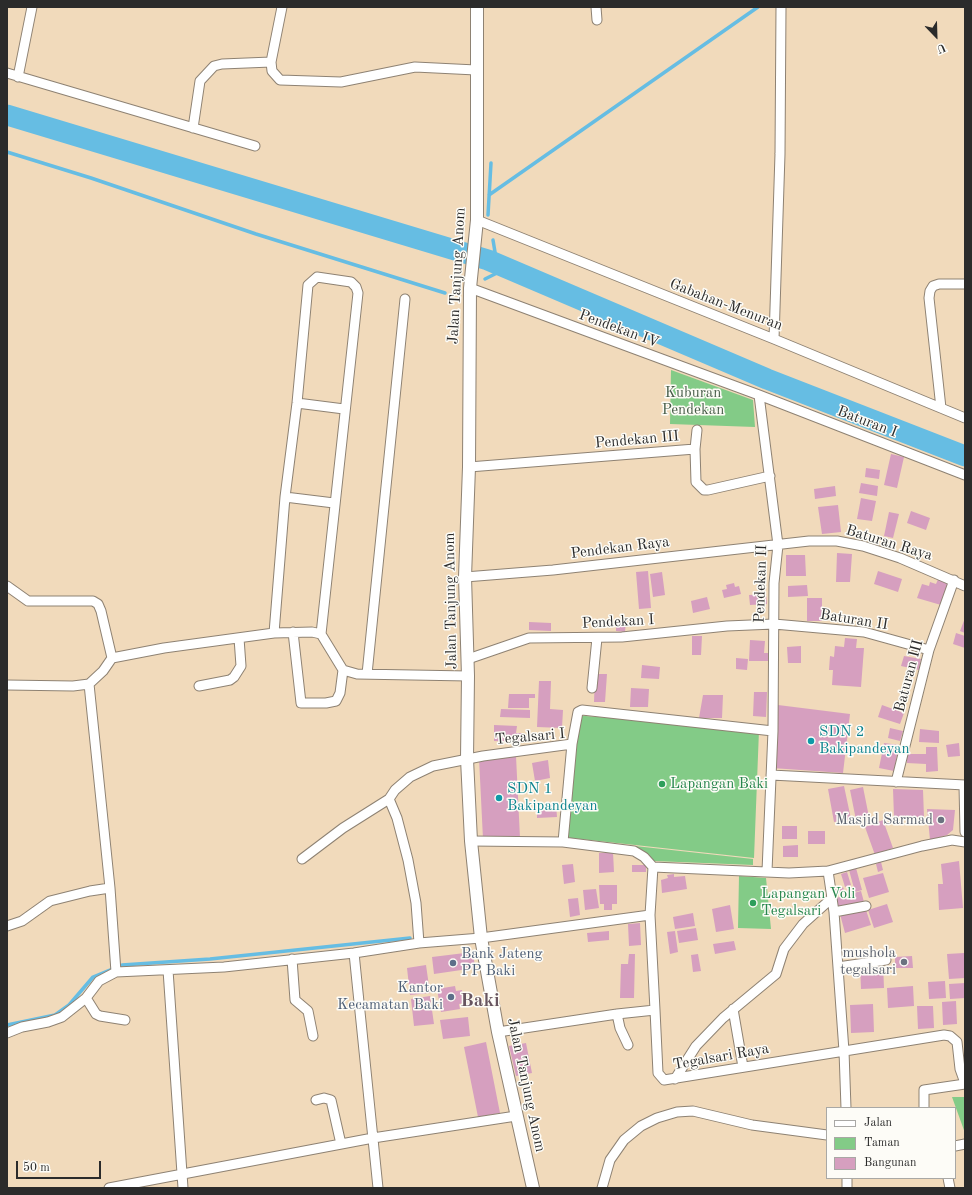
<!DOCTYPE html>
<style>
body{margin:0}
#map{position:relative;width:972px;height:1195px;overflow:hidden;background:#f1dabb;font-family:"Old Standard TT",serif}
canvas{display:block}
.frame{position:absolute;inset:0;border:8px solid #2b2b2b;pointer-events:none}
.legend{position:absolute;left:826px;top:1107px;width:130px;height:72px;box-sizing:border-box;background:#fdfcf7;border:1px solid #a9a8a5;margin:0;padding:5px 7px;list-style:none;font-size:12px;color:#2b2b2b}
.legend li{display:flex;align-items:center;gap:8px;height:20px}
.legend b{width:20px;border:1px solid #a9a8a5}
.north{position:absolute;left:916px;top:16px;width:40px;height:40px;-webkit-text-stroke:3px #fdfcf7;paint-order:stroke;rotate:157deg;font-size:11px;font-weight:700;line-height:16px;text-align:center;color:#2b2b2b}
.north::after{content:'';display:block;margin:auto;width:14px;height:18px;background:#2b2b2b;clip-path:polygon(50% 0,100% 100%,50% 72%,0 100%)}
.scale{position:absolute;left:16px;top:1161px;width:85px;height:18px;box-sizing:border-box;border:2px solid #2b2b2b;border-top:0;padding-left:5px;font-size:12px;line-height:14px;white-space:nowrap;color:#2b2b2b;-webkit-text-stroke:3px #fdfcf7;paint-order:stroke}
</style>
<div id="map">
<canvas width="972" height="1195"></canvas>
<div class="frame"></div>
<ul class="legend">
<li><b style="height:5px;background:#fff"></b>Jalan</li>
<li><b style="height:11px;background:#83cb87"></b>Taman</li>
<li><b style="height:11px;background:#d69fbf"></b>Bangunan</li>
</ul>
<div class="north">U</div>
<div class="scale">50 m</div>
</div>
<script>
const ctx = document.querySelector('canvas').getContext('2d');
ctx.lineJoin = 'round';
function fillPath(path, color) { ctx.fillStyle = color; ctx.fill(path, 'evenodd'); }
const toPath = rows => new Path2D(rows.map(r => 'M' + r).join(''));
function strokePath(path, color, width, dash) { ctx.strokeStyle = color; ctx.lineWidth = width; ctx.lineCap = dash ? 'butt' : 'round'; ctx.setLineDash(dash || []); ctx.stroke(path); }
function write(font, color, halo, rows, align = 'center') {
  ctx.font = font + ' "Old Standard TT",serif'; ctx.lineWidth = 3; ctx.setLineDash([]); ctx.textBaseline = 'middle'; ctx.strokeStyle = halo; ctx.fillStyle = color; for (const [text, x, y, turn = 0] of rows) {
    ctx.save(); ctx.translate(x, y); ctx.rotate((+turn || 0) * Math.PI / 180); ctx.textAlign = isNaN(turn) ? turn : align; if (halo) ctx.strokeText(text, 0, 0); ctx.fillText(text, 0, 0); ctx.restore();
  }
}
fillPath(toPath([
 [671,370,753,400,755,427,670,424],
 [573,715,759,730,754,858,562,837],
 [635,846,753,859,753,865,654,861],
 [739,876,766,878,771,929,738,928],
 [952,1097,965,1097,965,1133]
]), '#83cb87');
strokePath(toPath([
 [7,152,91,178,256,234,445,293],
 [489,195,758,7],
 [488,215,491,163],
 [493,240,497,264],
 [485,279,507,268],
 [7,1025,55,1015,69,1005,93,977,122,965,210,959,410,938]
]), '#66bde3', 3.5);
strokePath(toPath([
 [7,115,488,260,767,379,965,456]
]), '#66bde3', 21);
fillPath(toPath([
 [891,454,904,457,897,488,884,485],
 [866,468,880,470,879,479,865,477],
 [861,483,878,486,877,496,859,493],
 [835,486,836,496,815,499,814,489],
 [861,498,876,501,872,521,857,519],
 [838,505,841,532,822,534,818,507],
 [911,511,930,518,926,530,907,523],
 [889,512,899,514,893,538,884,536],
 [837,553,852,554,850,582,836,582],
 [786,555,805,555,806,576,786,576],
 [648,571,651,608,639,609,636,572],
 [878,571,902,579,898,592,874,584],
 [662,572,665,595,653,597,650,574],
 [939,577,949,580,941,605,917,598,922,584,929,586,930,582,936,584],
 [734,583,735,587,739,586,741,594,724,598,722,590,727,589,726,585],
 [807,585,808,596,788,597,788,586],
 [766,594,767,604,750,605,749,595],
 [707,597,710,609,693,613,691,601],
 [807,598,822,598,822,621,807,621],
 [965,618,965,633,960,631],
 [616,621,626,621,625,632,616,631],
 [529,622,551,623,551,631,529,630],
 [956,633,965,636,965,648,953,644],
 [692,636,702,636,701,655,692,655],
 [845,638,857,639,856,648,864,648,861,687,832,685,833,670,829,670,830,656,834,657,835,646,844,647],
 [750,640,765,641,764,653,768,653,768,661,749,661],
 [801,646,801,663,788,663,787,647],
 [904,656,921,659,919,670,901,666],
 [736,658,748,659,747,670,736,669],
 [642,665,660,667,659,679,641,678],
 [595,674,607,674,605,702,594,702],
 [539,681,551,681,550,709,563,710,562,728,537,727],
 [631,688,649,689,648,707,630,707],
 [754,692,767,692,766,717,753,716],
 [509,694,535,694,535,698,529,698,529,708,508,708],
 [703,695,723,695,722,718,699,718],
 [778,705,850,714,843,773,772,768],
 [882,705,904,713,900,724,878,717],
 [501,709,530,710,530,718,500,717],
 [494,725,517,726,516,733,522,733,522,742,494,741],
 [890,728,903,731,900,741,888,738],
 [920,729,939,731,939,743,919,742],
 [884,743,899,745,894,771,879,768],
 [959,743,960,756,948,757,946,745],
 [926,747,937,747,938,771,926,772,926,764,907,763,907,754,926,754],
 [516,756,520,838,483,839,479,758],
 [548,760,550,778,535,781,532,763],
 [844,786,851,819,834,822,828,789],
 [863,787,869,817,856,820,850,790],
 [893,789,923,790,924,817,894,817],
 [556,804,557,817,537,818,537,805],
 [927,809,955,810,953,830,947,835,930,840],
 [883,820,893,848,875,855,865,827],
 [782,826,797,826,797,839,782,839],
 [808,831,825,831,825,844,808,844],
 [798,845,798,857,783,857,783,846],
 [613,852,614,872,599,873,599,853],
 [959,861,963,908,939,910,938,884,943,884,941,864],
 [881,862,883,870,878,872,876,864],
 [573,864,575,882,564,884,562,865],
 [632,865,646,865,646,872,632,872],
 [856,868,862,890,855,892,849,870],
 [847,872,851,885,845,887,841,874],
 [883,873,889,892,869,898,863,878],
 [674,874,674,877,685,876,687,889,662,893,661,880,668,878,667,875],
 [599,885,617,885,617,904,612,904,612,910,604,910,604,904,600,904],
 [843,887,845,892,840,894,838,889],
 [596,889,599,908,585,910,583,890],
 [861,891,864,902,839,910,836,898],
 [578,898,580,915,570,917,568,899],
 [887,904,893,922,874,928,868,910],
 [730,905,734,929,716,932,712,909],
 [865,907,871,925,845,933,840,914],
 [693,913,695,926,675,929,673,917],
 [640,923,641,945,629,946,628,924],
 [696,928,698,940,679,943,677,931],
 [609,931,609,940,588,942,587,933],
 [675,931,678,952,670,954,667,932],
 [734,941,736,950,715,954,713,944],
 [473,952,475,968,434,974,432,957],
 [964,953,965,978,949,979,947,954],
 [629,954,635,954,634,998,620,998,621,964,628,964],
 [698,954,701,971,693,972,691,955],
 [912,956,913,968,895,968,895,957],
 [883,963,884,988,861,989,860,964],
 [426,965,430,993,410,995,407,968],
 [945,981,946,998,929,999,928,982],
 [965,983,965,998,950,999,949,984],
 [455,986,456,991,462,990,464,1003,459,1004,460,1009,441,1012,437,989],
 [913,986,914,1006,888,1008,887,988],
 [430,996,434,1024,414,1026,411,999],
 [956,1001,957,1024,943,1025,942,1002],
 [873,1004,874,1032,851,1033,850,1005],
 [917,1006,933,1006,934,1028,918,1029],
 [468,1017,470,1036,443,1039,440,1020],
 [486,1042,500,1113,478,1117,464,1047],
 [526,1043,532,1073,516,1076,509,1046]
]), '#d69fbf');
const minor = toPath([
 [282,7,271,62,272,71,280,80,341,82,415,67,476,70],
 [596,7,597,20],
 [7,73,255,146],
 [18,77,32,7],
 [193,128,200,81,214,66,222,64,271,62],
 [477,220,774,339,965,418],
 [470,288,759,395,965,475],
 [774,339,780,154,781,7],
 [759,395,778,545,774,583,773,731,767,871],
 [297,403,344,409],
 [941,408,929,298,930,291,933,286,939,284,965,284],
 [695,449,697,430],
 [469,467,695,449,696,482,704,490,708,490,770,476],
 [285,497,334,503],
 [465,577,553,570,809,541,837,541,863,546,900,558,965,586],
 [7,586,28,601,93,601,98,604,101,611,112,658],
 [293,632,301,703,326,703,336,701,340,693,343,670],
 [274,633,285,497,297,403,308,285,317,277,351,282,356,287,358,293,321,634],
 [468,659,529,638,622,637,727,626,774,624,864,632,929,650],
 [367,674,405,299],
 [7,685,73,686,89,684],
 [199,686,230,680,234,677,241,666,239,638],
 [592,688,597,638],
 [771,775,965,785],
 [896,782,929,650,954,580],
 [964,786,965,832],
 [471,841,563,842],
 [302,859,343,828,389,799],
 [653,867,644,857,634,851,563,842,572,744,578,712,582,710,773,731],
 [828,871,834,912,844,1051,846,1108],
 [834,912,866,906],
 [650,915,655,1010],
 [7,926,22,921,50,901,90,891,110,888],
 [419,943,416,903,408,860,397,818,389,799,395,790,410,777,433,766,483,756,572,744],
 [354,953,378,1188],
 [292,959,295,1000,308,1011,313,1036],
 [838,967,886,960],
 [168,970,183,1188],
 [116,972,110,888,89,684,103,671,112,658,164,648,274,633,312,632,321,634,343,670,357,674,468,676],
 [86,998,96,1014,100,1016,125,1020],
 [733,1009,743,1067],
 [617,1014,620,1028,628,1045],
 [498,1032,617,1014,655,1010,658,1073,664,1080,944,1035,950,1036,957,1042],
 [7,1033,22,1027,48,1022,62,1017,86,998,99,981,116,972,224,967,354,953,419,943,481,938,650,915,653,867,789,873,828,871,922,846,952,840,965,842],
 [957,1042,960,1069,965,1083],
 [675,1079,696,1046,723,1018,776,974,784,949,803,924,832,898],
 [316,1100,324,1098,331,1100,341,1144],
 [924,1108,924,1090,965,1084],
 [955,1146,965,1144],
 [847,1178,847,1188],
 [948,1178,950,1188],
 [109,1188,373,1138,516,1116],
 [602,1188,610,1160,624,1140,641,1126,657,1118,677,1112,693,1111,752,1125,827,1135]
]);
const secondary = toPath([
 [477,7,477,220,470,288,469,467,465,577,468,676,467,759,471,841,481,938,487,971,498,1032,533,1188]
]);
strokePath(minor, '#8e8273', 11);
strokePath(secondary, '#8e8273', 14);
strokePath(minor, '#fff', 9);
strokePath(secondary, '#fff', 12);
for (const [x, y, r, color] of [
 [811,741,4,"#0f9aa8"],
 [662,784,4,"#2e9e5b"],
 [499,798,4,"#0f9aa8"],
 [941,820,4,"#6b7280"],
 [753,903,4,"#2e9e5b"],
 [904,962,4,"#6b7280"],
 [453,963,4,"#5c6f8a"],
 [451,997,4,"#5c6f8a"]
]) { const dot = new Path2D(); dot.arc(x, y, r, 0, 2 * Math.PI); ctx.fillStyle = color; ctx.fill(dot); strokePath(dot, '#fdfcf7', 1.5); }
write('15px', '#2b2b2b', '#fdfcf7', [
 ["Jalan Tanjung Anom",457,276,-87],
 ["Gabahan-Menuran",726,305,21],
 ["Pendekan IV",619,329,20],
 ["Baturan I",867,422,21],
 ["Pendekan III",637,440,-5],
 ["Baturan Raya",889,543,17],
 ["Pendekan Raya",620,548,-7],
 ["Pendekan II",761,584,-88],
 ["Jalan Tanjung Anom",451,601,-91],
 ["Baturan II",854,620,9],
 ["Pendekan I",618,622,-3],
 ["Baturan III",909,676,-75],
 ["Tegalsari I",530,737,-5],
 ["Tegalsari Raya",721,1057,-10],
 ["Jalan Tanjung Anom",526,1085,78]
]);
write('15px', '#455b47', '#fdfcf7', [
 ["Kuburan",693,393],
 ["Pendekan",693,410]
]);
write('15px', '#0d838f', '#fdfcf7', [
 ["SDN 2",819,732],
 ["Bakipandeyan",819,749],
 ["SDN 1",507,789],
 ["Bakipandeyan",507,806]
], 'left');
write('15px', '#27864d', '#fdfcf7', [
 ["Lapangan Baki",670,784],
 ["Lapangan Voli",761,894],
 ["Tegalsari",761,911]
], 'left');
write('15px', '#5b616d', '#fdfcf7', [
 ["Masjid Sarmad",933,820],
 ["mushola",896,953],
 ["tegalsari",896,970]
], 'right');
write('15px', '#4e5e75', '#fdfcf7', [
 ["Bank Jateng",461,954],
 ["PP Baki",461,971],
 ["Kantor",443,988,"right"],
 ["Kecamatan Baki",443,1005,"right"]
], 'left');
write('bold 19px', '#67545f', '#fdfcf7', [
 ["Baki",480,1001]
]);
</script>
